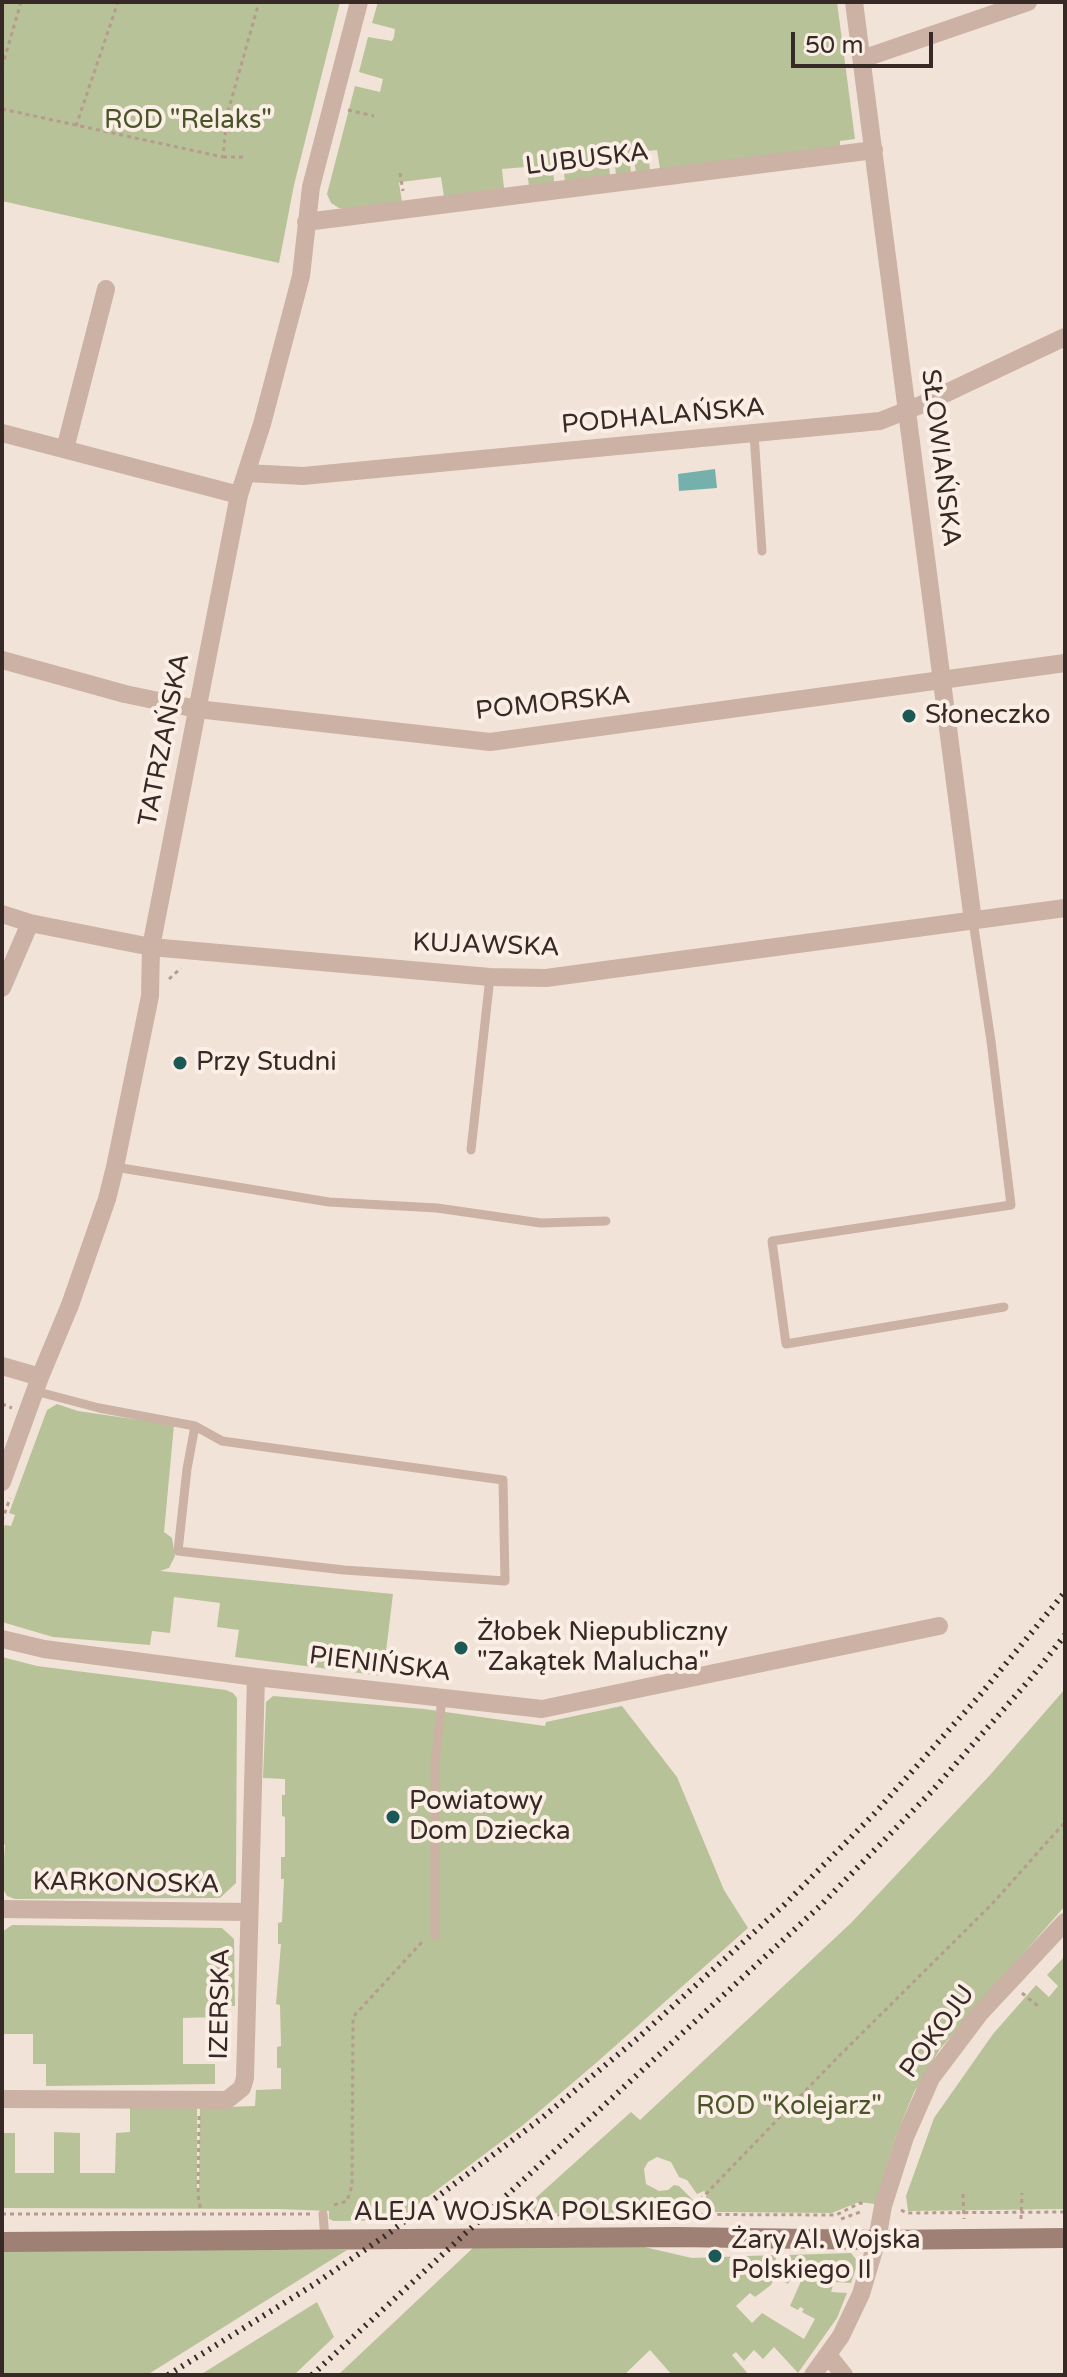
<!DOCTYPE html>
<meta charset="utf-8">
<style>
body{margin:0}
#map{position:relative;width:1067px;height:2377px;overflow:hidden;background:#f2e3d8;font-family:"Varela Round",sans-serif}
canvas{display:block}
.frame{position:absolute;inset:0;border:4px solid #362926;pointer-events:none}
.scale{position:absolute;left:791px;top:32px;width:142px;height:36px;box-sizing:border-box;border:4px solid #362926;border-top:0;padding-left:10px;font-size:24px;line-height:28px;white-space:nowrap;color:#362926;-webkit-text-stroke:6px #faeee5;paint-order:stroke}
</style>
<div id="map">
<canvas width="1067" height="2377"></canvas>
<div class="frame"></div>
<div class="scale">50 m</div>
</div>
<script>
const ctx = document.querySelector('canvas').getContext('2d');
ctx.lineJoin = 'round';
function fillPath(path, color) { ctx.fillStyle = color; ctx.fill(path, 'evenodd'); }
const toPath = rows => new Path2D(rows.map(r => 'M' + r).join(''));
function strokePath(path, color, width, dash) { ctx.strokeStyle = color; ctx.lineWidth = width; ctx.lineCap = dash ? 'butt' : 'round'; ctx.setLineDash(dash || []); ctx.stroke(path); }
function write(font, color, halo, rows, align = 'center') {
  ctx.font = font + ' "Varela Round",sans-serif'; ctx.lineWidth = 8; ctx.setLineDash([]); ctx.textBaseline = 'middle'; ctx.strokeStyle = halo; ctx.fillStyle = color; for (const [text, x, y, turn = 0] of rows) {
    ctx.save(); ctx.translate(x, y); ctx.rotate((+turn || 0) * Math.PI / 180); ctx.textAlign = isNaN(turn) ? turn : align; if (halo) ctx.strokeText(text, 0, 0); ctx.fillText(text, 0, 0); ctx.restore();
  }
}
fillPath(toPath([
 [2,2,340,2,294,185,279,263,2,201],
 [378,2,837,2,855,139,840,141,840,146,660,169,657,150,648,151,650,171,636,173,633,153,629,154,631,173,616,174,613,155,608,157,610,176,565,182,563,162,553,163,554,182,529,185,526,167,502,169,504,188,444,197,441,177,401,182,399,183,402,202,349,210,339,208,331,203,327,194,355,86,380,92,383,79,359,72,368,37,392,41,394,37,395,29,372,23],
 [57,1404,78,1411,174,1425,164,1532,172,1538,175,1556,169,1568,160,1571,393,1594,383,1676,235,1657,239,1630,217,1627,220,1603,174,1597,170,1633,152,1631,150,1645,53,1637,2,1622,2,1532,5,1525,11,1526,15,1515,9,1513,47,1410],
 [2,1657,37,1666,226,1690,233,1693,237,1698,236,1883,220,1898,15,1899,7,1896,2,1887,5,1845,2,1844],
 [1065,1689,1065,1906,940,2049,914,2092,896,2136,875,2204,859,2202,832,2213,713,2212,711,2205,705,2200,707,2193,704,2191,697,2194,687,2180,679,2177,671,2162,657,2157,648,2162,644,2169,646,2184,659,2191,668,2190,674,2185,679,2186,695,2202,696,2212,549,2213,529,2221,510,2221,631,2112,640,2120,851,1923,990,1775],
 [273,1696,424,1709,545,1726,546,1722,622,1706,677,1777,724,1890,748,1928,596,2063,522,2126,397,2220,334,2221,329,2219,329,2211,279,2209,2,2208,2,2133,15,2133,15,2173,54,2173,54,2132,80,2133,80,2173,115,2173,116,2133,130,2132,130,2108,197,2107,197,2191,199,2191,200,2108,255,2106,256,2090,281,2089,281,2068,277,2068,277,2047,281,2046,280,2005,276,2004,281,1944,278,1944,278,1923,282,1922,284,1879,281,1879,281,1857,285,1857,285,1817,282,1816,282,1795,285,1795,285,1779,263,1778,266,1702],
 [12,1925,222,1928,234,1939,235,2006,215,2006,215,2017,183,2018,183,2064,215,2064,215,2084,46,2086,46,2064,33,2064,33,2034,2,2034,2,1932],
 [1065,1956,1065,2209,908,2211,906,2196,934,2118,993,2034,1036,1985,1049,1997,1058,1986,1047,1975],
 [475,2246,640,2246,692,2258,776,2255,775,2276,771,2285,755,2297,750,2293,736,2306,752,2323,762,2313,804,2339,815,2319,802,2312,804,2309,800,2307,798,2310,790,2306,802,2279,793,2275,788,2284,783,2281,787,2255,851,2253,858,2262,851,2283,834,2282,831,2292,847,2293,837,2318,798,2373,774,2347,763,2359,754,2350,744,2361,736,2352,732,2355,749,2375,672,2375,650,2350,624,2375,338,2375],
 [2,2250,347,2250,147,2375,2,2375],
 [317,2302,334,2337,294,2375,200,2375]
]), '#b8c298');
fillPath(toPath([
 [715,469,717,488,679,491,678,474]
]), '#76b0ad');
strokePath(toPath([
 [2,67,21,2],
 [2,109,223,157,227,115,259,2],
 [348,110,374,116],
 [76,126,118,2],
 [630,146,632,164],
 [223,157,243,157],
 [400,173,403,191],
 [169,979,181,968],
 [2,1404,12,1408],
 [2,1521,10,1498],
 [1022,1993,1038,2006],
 [199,2116,198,2195,201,2212],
 [963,2194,964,2219],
 [700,2200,836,2059,992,1904,1065,1822],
 [334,2205,347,2201,352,2186,353,2017,422,1942],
 [901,2210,907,2213,1065,2212],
 [2,2214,310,2214],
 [542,2218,550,2215,582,2214,836,2215,860,2203,866,2204],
 [841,2219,863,2211],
 [1021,2219,1022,2193]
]), '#b69b8e', 3, [4, 4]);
strokePath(toPath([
 [754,434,762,551],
 [973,921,991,1041,1011,1205,772,1241,786,1344,1004,1307],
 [471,1150,490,977],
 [115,1167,329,1202,437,1208,541,1223,606,1221],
 [35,1391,99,1408,195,1426,222,1441,503,1480,505,1581,344,1570,178,1551,187,1469,195,1426],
 [435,1935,435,1764,442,1698],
 [323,2214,325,2239]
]), '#cbb2a4', 9);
strokePath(toPath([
 [854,2,973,921],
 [862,59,1028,2],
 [306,222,874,150],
 [2,433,239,495],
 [65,449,106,289],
 [247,473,303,476,880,421,923,404,1065,337],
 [2,660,125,694,197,709,490,742,1065,663],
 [2,914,30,923,151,947,490,977,546,978,1065,908],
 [2,988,30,923],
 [2,1366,40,1377],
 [2,1482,40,1377,70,1305,107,1199,115,1167,150,996,151,947,239,495,262,424,301,276,311,187,359,2],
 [2,1639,44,1649,256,1677,542,1709,939,1626],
 [2,1909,249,1912],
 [2,2099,227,2100,242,2088,245,2078,256,1677],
 [828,2355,844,2375],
 [813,2375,841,2336,861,2294,877,2240,883,2206,905,2137,931,2078,980,2013,1065,1922]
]), '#cbb2a4', 18);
strokePath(toPath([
 [2,2242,677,2237,877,2240,1065,2238]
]), '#9e8075', 20);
strokePath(toPath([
 [168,2375,313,2285,385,2236,542,2118,639,2037,784,1905,875,1813,980,1695,1065,1592],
 [312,2375,820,1906,932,1791,1031,1678,1065,1635]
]), '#362926', 6, [2, 6]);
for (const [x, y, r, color] of [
 [909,716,8,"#1a5956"],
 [180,1063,8,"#1a5956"],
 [461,1648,8,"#1a5956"],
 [393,1817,8,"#1a5956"],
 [715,2256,8,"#1a5956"]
]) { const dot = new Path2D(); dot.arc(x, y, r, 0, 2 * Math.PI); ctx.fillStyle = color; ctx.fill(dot); strokePath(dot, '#faeee5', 3); }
write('26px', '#495529', '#faeee5', [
 ["ROD \"Relaks\"",188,121],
 ["ROD \"Kolejarz\"",789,2107]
]);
write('26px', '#362926', '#faeee5', [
 ["LUBUSKA",587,160,-7],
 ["PODHALAŃSKA",663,417,-5],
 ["SŁOWIAŃSKA",940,458,83],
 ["POMORSKA",553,704,-6],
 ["TATRZAŃSKA",165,740,-79],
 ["KUJAWSKA",486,946,2],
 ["PIENIŃSKA",380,1665,7],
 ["KARKONOSKA",126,1884,1],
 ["IZERSKA",221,2004,-89],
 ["POKOJU",938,2032,-54],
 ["ALEJA WOJSKA POLSKIEGO",533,2213]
]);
write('26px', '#362926', '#faeee5', [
 ["Słoneczko",925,716],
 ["Przy Studni",196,1063],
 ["Żłobek Niepubliczny",477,1633],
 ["\"Zakątek Malucha\"",477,1663],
 ["Powiatowy",409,1802],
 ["Dom Dziecka",409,1832],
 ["Żary Al. Wojska",731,2241],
 ["Polskiego II",731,2271]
], 'left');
</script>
